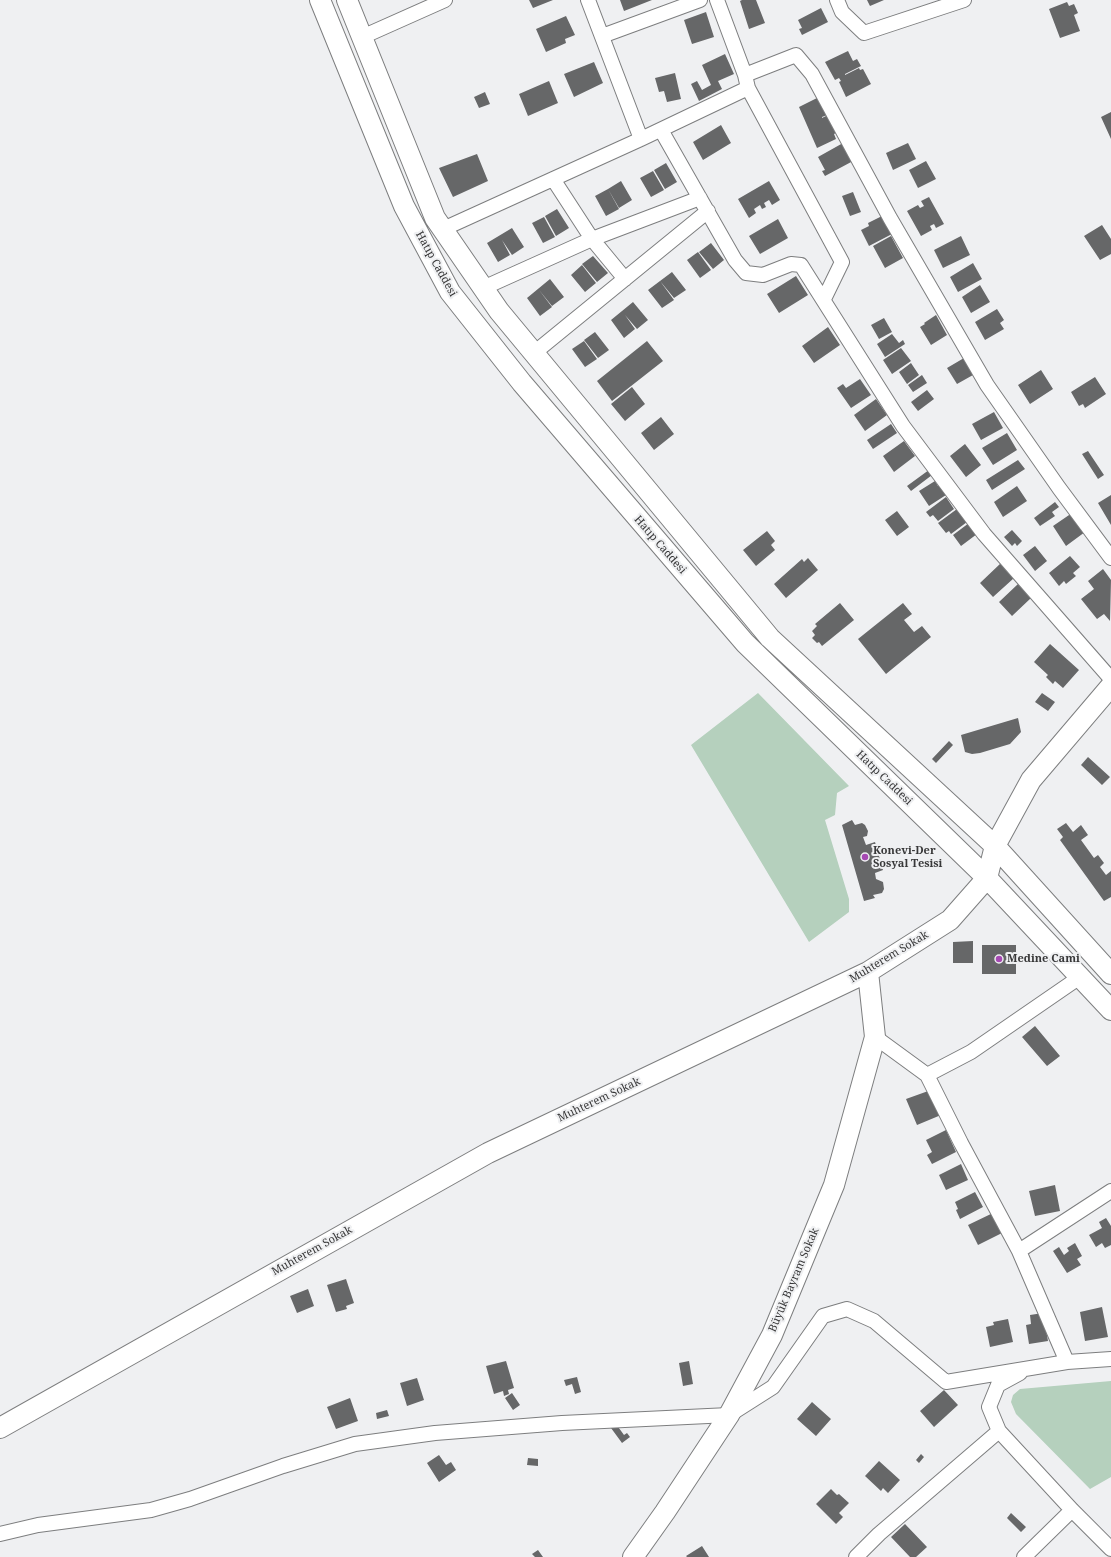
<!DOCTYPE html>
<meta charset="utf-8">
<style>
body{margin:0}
canvas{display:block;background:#eff0f2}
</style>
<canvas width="1111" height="1557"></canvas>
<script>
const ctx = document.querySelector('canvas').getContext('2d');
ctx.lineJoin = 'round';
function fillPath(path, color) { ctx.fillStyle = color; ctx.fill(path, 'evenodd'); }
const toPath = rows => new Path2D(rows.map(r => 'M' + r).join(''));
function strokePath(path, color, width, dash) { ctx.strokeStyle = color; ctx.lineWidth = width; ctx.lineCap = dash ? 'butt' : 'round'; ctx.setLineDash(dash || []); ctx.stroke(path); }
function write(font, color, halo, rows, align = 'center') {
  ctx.font = font + ' "Noto Serif",serif'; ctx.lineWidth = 4; ctx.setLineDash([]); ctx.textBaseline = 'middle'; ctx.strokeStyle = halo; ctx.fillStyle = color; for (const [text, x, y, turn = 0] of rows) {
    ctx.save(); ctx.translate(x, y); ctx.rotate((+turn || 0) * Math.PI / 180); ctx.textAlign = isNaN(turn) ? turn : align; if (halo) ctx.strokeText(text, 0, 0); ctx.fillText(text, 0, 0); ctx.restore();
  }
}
fillPath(toPath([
 [758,693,849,786,837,793,835,815,825,820,849,899,849,912,809,942,691,745],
 [1111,1381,1111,1477,1090,1489,1016,1414,1011,1402,1013,1395,1020,1389]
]), '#b5d0bd');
fillPath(toPath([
 [529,0,553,0,533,8],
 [620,0,652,0,624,11],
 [742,0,756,0,765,23,749,29,740,1],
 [867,0,884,0,870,6],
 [1067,2,1069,6,1074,4,1078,13,1074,15,1080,31,1060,38,1049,9],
 [821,8,828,22,802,35,799,29,802,28,798,20],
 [706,12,714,37,692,44,684,20],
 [566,16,575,35,565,39,566,43,546,52,536,29],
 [848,51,853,61,857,59,861,66,845,74,845,75,859,68,860,70,863,69,871,84,846,97,839,82,841,81,839,78,835,80,825,62],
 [725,54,734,74,718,81,722,89,699,101,691,84,697,81,702,90,711,85,702,65],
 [594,62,603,83,574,97,564,74],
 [675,73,681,99,667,102,664,91,659,92,655,78],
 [549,81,558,103,528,116,519,94],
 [485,92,490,104,479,108,474,97],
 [819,97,827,115,822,117,822,118,830,114,836,133,834,134,836,139,817,148,799,107],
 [1111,112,1111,139,1101,117],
 [721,125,731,143,703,160,693,142],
 [843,143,853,161,825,176,822,171,825,170,818,157],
 [908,143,916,159,893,170,886,153],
 [477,154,488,181,453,197,439,168],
 [926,161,936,179,918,188,909,170],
 [666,163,677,182,665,189,654,170],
 [653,171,664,190,651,197,640,178],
 [621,181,632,200,619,208,608,189],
 [769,181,780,200,772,205,769,200,764,203,766,207,762,209,760,205,754,209,756,213,749,218,738,199],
 [608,189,619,209,606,216,595,196],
 [853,192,861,212,850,216,842,196],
 [929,197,944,224,936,228,934,224,930,226,932,230,921,236,907,211,918,205,920,208,924,206,921,201],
 [557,209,569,228,556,236,545,216],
 [882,216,892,234,869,246,861,230,869,226,868,223],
 [544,217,555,237,543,243,532,223],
 [778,219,788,238,760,254,749,236],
 [1102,225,1111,239,1111,254,1100,260,1084,236],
 [512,228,524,247,512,255,502,240,510,255,498,262,487,243],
 [891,236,903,258,885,268,873,246],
 [961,236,970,255,943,268,934,250],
 [711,243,724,260,713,269,699,252],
 [698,252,711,270,700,278,687,260],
 [593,256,608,273,597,282,582,264],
 [973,263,982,279,958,292,950,277],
 [582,265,596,283,585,292,571,275],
 [672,272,686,290,674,298,660,281],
 [796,276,808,295,779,313,767,294],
 [550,279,564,297,552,306,539,290,552,307,540,316,527,298],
 [660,281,674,300,662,308,648,290],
 [980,285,990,302,971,313,962,297],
 [633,302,648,320,637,329,625,315,635,329,624,338,611,320],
 [997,309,1004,320,1000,323,1004,329,985,340,975,322],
 [936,315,947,335,931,345,920,327,925,324,924,323],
 [884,318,892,332,879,339,871,325],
 [828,327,840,345,814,363,802,346],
 [595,332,609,350,598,358,584,340],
 [892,334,899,343,903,340,905,344,885,357,877,344],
 [584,341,597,359,585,367,572,349],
 [647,341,663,361,612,401,597,381],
 [901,348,911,361,892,374,883,360],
 [964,358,973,375,957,384,947,368],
 [911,363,919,375,907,384,899,372],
 [1041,370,1053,389,1030,404,1018,385],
 [922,375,927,383,913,392,908,385],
 [1095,377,1106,394,1085,408,1083,404,1079,406,1071,392],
 [860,379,871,395,851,408,837,388,843,384,846,388],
 [632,387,645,404,625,421,611,404],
 [927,390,934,399,918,411,911,402],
 [876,399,887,415,865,431,854,415],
 [994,412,1003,428,981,440,972,424],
 [661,417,674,434,654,450,641,433],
 [891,424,897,433,873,449,867,440],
 [1007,433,1017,450,993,465,982,448],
 [904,441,915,456,894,472,883,456],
 [965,444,981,465,966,477,950,456],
 [1088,451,1104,475,1098,479,1082,454],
 [1018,460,1025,469,992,490,986,480],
 [933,467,936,472,911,491,907,486],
 [935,481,938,486,939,485,946,495,929,506,919,491],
 [1017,486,1027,501,1003,517,994,502],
 [1111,495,1111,525,1098,503],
 [946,497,954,509,938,521,933,515,930,517,926,512],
 [1055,502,1059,507,1052,512,1055,516,1040,526,1034,518],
 [957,509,967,522,951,534,949,531,946,533,938,523],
 [897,511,909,527,897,536,885,520],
 [1072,513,1085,532,1066,546,1053,526],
 [969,523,977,534,961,546,953,535],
 [1012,530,1022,541,1017,546,1015,543,1012,546,1004,537],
 [767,531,775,541,771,545,775,550,756,566,743,550],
 [1035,546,1047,561,1035,571,1023,555],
 [1070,556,1080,567,1073,573,1076,576,1066,584,1064,581,1059,586,1049,573],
 [808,558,818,570,786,598,774,584,802,559,804,562],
 [1001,563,1014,578,993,597,980,583],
 [1103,569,1111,580,1110,621,1104,614,1097,619,1081,599,1094,589,1088,581],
 [1018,584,1031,598,1012,616,999,602],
 [840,603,854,620,822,646,819,642,817,643,812,638,815,635,812,631,817,626,815,624],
 [903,603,912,614,904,620,914,632,922,626,931,637,886,674,858,639],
 [1050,644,1079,670,1063,688,1055,681,1053,684,1046,677,1048,675,1034,662],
 [1042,693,1055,702,1048,711,1035,702],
 [1018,718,1021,732,1010,744,980,753,972,754,965,752,961,735],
 [949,741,953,745,936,763,932,759],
 [1088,757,1110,777,1102,785,1081,765],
 [852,820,855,825,862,823,865,825,868,831,867,836,863,837,866,845,875,842,883,870,875,873,876,879,883,882,884,889,882,893,873,895,875,898,864,901,842,825],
 [1066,823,1073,832,1081,825,1088,835,1081,840,1094,858,1098,855,1104,863,1100,867,1106,875,1111,871,1111,897,1104,901,1060,840,1063,837,1057,829],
 [973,941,973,963,953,963,953,942],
 [982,945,1016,945,1016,974,982,974],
 [1035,1026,1060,1056,1047,1066,1022,1037],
 [931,1090,941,1115,917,1125,906,1099],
 [946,1130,956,1152,932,1164,927,1155,932,1152,926,1140],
 [961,1164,968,1180,946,1190,939,1175],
 [1055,1185,1060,1211,1035,1216,1029,1191],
 [975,1192,983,1207,960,1219,956,1210,958,1209,955,1202],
 [995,1212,1004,1232,978,1245,968,1225],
 [1106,1218,1111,1226,1111,1245,1105,1248,1102,1243,1096,1247,1089,1235,1102,1228,1099,1222],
 [1075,1243,1082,1256,1077,1259,1081,1265,1067,1273,1053,1251,1059,1247,1064,1255,1069,1251,1067,1248],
 [346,1279,354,1303,346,1306,347,1309,336,1312,327,1285],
 [308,1289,314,1306,297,1313,290,1296],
 [1102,1307,1108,1337,1085,1341,1080,1312],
 [1043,1313,1048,1341,1029,1344,1026,1325,1031,1324,1030,1315],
 [1008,1319,1013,1342,990,1347,986,1327,994,1325,993,1322],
 [506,1361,514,1388,508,1390,509,1394,504,1396,503,1391,494,1394,486,1366],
 [689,1361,693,1384,683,1386,679,1363],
 [577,1377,581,1392,575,1394,572,1384,566,1386,564,1380],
 [417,1378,424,1400,407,1406,400,1383],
 [944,1390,958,1405,934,1427,920,1411],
 [512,1393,520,1405,513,1410,505,1398],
 [350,1398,358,1421,336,1429,327,1407],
 [812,1402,831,1419,816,1436,797,1419],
 [387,1410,389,1416,377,1419,376,1413],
 [616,1424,624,1435,627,1433,630,1437,622,1443,611,1428],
 [921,1454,924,1457,919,1463,916,1460],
 [439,1455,446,1465,451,1462,456,1470,439,1482,427,1463],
 [528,1458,538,1459,538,1466,527,1465],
 [879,1461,900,1480,888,1493,883,1488,881,1491,865,1476],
 [831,1489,837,1495,839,1494,849,1503,839,1513,843,1517,836,1524,816,1504],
 [1011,1513,1026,1527,1021,1532,1007,1518],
 [905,1524,927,1547,916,1557,910,1557,891,1537],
 [702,1546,709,1557,687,1557,686,1556],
 [538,1550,543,1557,535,1557,532,1554]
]), '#666768');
const street = toPath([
 [588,0,641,139],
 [717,0,745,75,748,88,842,262,824,299],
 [837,0,842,12,864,33,964,0],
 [602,36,700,0],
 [362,37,445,0],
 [745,75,796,55,812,74,890,218,987,385,1059,488,1111,558],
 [661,130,735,260,746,273,763,275,791,264,801,265,903,426,984,534,1111,679],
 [553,179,592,239,625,279],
 [443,229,641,139,748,88],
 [483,288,592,239,700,198],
 [534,353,708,211],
 [875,1037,927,1075,961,1143,1019,1251,1067,1362],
 [927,1075,971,1052,1080,977],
 [1019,1251,1111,1191],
 [1020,1373,998,1385,989,1407,999,1431,1072,1510,1111,1549],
 [0,1534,38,1525,151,1510,190,1499,283,1466,355,1444,435,1433,562,1423,729,1415,773,1387,823,1316,847,1309,874,1321,946,1382,1067,1362,1111,1359],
 [856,1557,879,1534,999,1431],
 [1024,1557,1072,1510]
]);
const secondary = toPath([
 [320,0,404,206,450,292,522,383,745,643,987,878,1111,1010],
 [347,0,435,218,499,311,770,638,995,846,1111,974],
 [0,1428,488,1153,868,972,950,920,987,878,995,846,1031,780,1111,686],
 [633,1557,665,1512,729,1415,772,1335,834,1185,875,1037,868,972]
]);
strokePath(street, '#7d7e7f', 16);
strokePath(secondary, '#7d7e7f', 22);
strokePath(street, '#fff', 14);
strokePath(secondary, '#fff', 20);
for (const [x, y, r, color] of [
 [865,857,4,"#a649b3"],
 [999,959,4,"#a649b3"]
]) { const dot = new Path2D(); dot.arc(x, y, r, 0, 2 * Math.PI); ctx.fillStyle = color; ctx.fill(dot); strokePath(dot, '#eff0f2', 1.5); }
write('11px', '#383839', '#eff0f2', [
 ["Hatıp Caddesi",436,264,61],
 ["Hatıp Caddesi",660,545,49],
 ["Hatıp Caddesi",884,778,44],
 ["Muhterem Sokak",889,957,-31],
 ["Muhterem Sokak",599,1100,-25],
 ["Muhterem Sokak",312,1251,-29],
 ["Büyük Bayram Sokak",794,1280,-67]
]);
write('bold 11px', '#383839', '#eff0f2', [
 ["Konevi-Der",873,851],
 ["Sosyal Tesisi",873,864],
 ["Medine Cami",1007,959]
], 'left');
</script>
